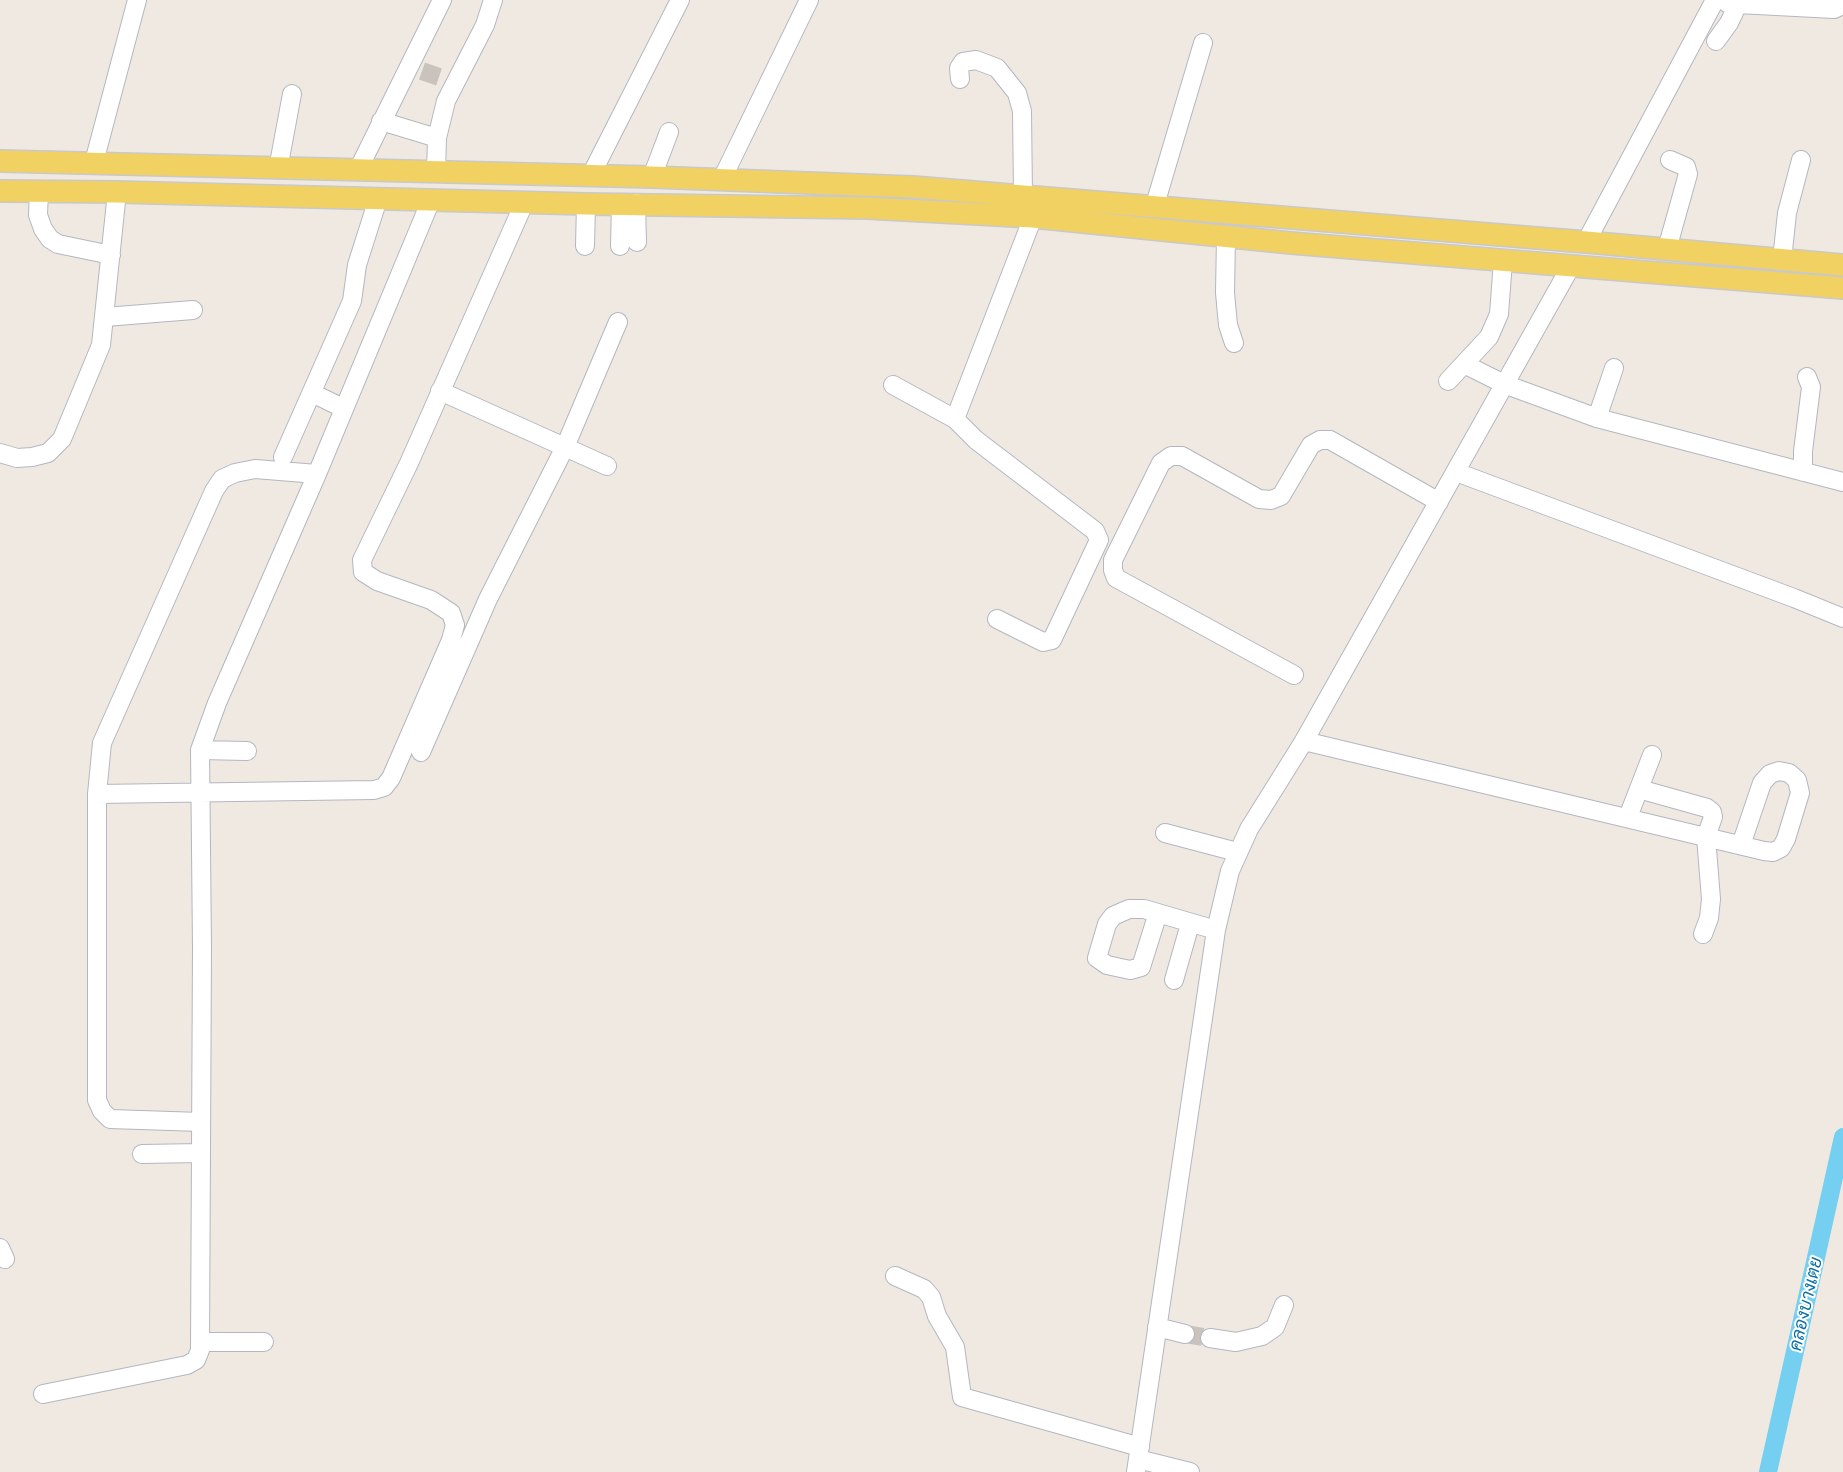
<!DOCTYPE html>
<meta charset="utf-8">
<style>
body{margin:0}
canvas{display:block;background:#efe9e1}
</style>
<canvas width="1843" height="1472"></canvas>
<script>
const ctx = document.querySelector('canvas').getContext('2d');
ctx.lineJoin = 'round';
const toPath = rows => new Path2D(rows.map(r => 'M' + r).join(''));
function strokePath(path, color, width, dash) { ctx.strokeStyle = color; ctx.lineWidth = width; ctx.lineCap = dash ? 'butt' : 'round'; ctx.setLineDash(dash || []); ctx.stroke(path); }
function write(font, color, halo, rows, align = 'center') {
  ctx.font = font + ' Raleway,Sarabun,sans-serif'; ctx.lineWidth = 4; ctx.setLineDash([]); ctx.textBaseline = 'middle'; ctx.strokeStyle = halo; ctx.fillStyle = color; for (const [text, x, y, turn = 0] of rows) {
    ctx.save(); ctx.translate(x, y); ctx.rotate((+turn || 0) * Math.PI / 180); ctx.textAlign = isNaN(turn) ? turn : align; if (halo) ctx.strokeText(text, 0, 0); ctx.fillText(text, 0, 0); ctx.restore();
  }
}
strokePath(toPath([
 [1768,1472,1843,1137]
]), '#75cff0', 18);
strokePath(toPath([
 [422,71,445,79],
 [1185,1334,1210,1338]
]), '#c8c4bd', 18, [18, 9]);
const minor = toPath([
 [1738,4,1834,9,1843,5],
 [1716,41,1729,23,1738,4,1727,3],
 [960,79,959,68,963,62,976,60,997,68,1017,93,1022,111,1023,196],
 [381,121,437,138],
 [94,162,137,0],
 [278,169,292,94],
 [358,170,442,0],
 [436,171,437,138,446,101,485,25,493,0],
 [591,175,680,0],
 [652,177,669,132],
 [722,179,809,0],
 [39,191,38,215,43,229,50,239,58,244,111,255],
 [636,203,637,242],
 [1154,208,1203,43],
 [1226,237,1225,293,1228,325,1234,343],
 [1586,242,1715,0],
 [585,246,586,204],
 [620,246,621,203],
 [1667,249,1688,174,1686,167,1670,160],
 [1782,260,1787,213,1801,160],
 [105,317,193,310],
 [1464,364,1504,384,1597,418,1843,482],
 [1448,381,1489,337,1499,314,1503,261],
 [893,385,955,419],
 [440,391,607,466],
 [312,393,343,408],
 [1597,418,1614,368],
 [0,453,17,458,32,457,48,453,62,439,101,345,117,192],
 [283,457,352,301,357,265,378,199],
 [1456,472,1794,598,1843,618],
 [1803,472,1803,451,1811,387,1807,377],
 [317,474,255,469,235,473,222,479,214,491,102,743,97,794,374,790,384,787,391,778,451,640,455,625,451,613,431,600,377,581,363,572,362,560,409,463,525,201],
 [997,619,1043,642,1052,640,1099,540,1095,531,976,440,955,419,1033,217],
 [1294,675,1116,578,1113,570,1113,560,1161,463,1171,456,1182,456,1259,499,1271,500,1281,496,1311,445,1320,440,1330,440,1439,502],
 [1304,741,1764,851,1773,852,1781,848,1786,839,1800,793,1797,780,1789,773,1779,771,1770,774,1762,783,1741,845],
 [200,750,247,751],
 [421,752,488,599,565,447,618,322],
 [1639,789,1707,808,1712,812,1713,817,1706,837,1711,899,1709,918,1703,934],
 [97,794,97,1100,102,1111,110,1119,201,1122],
 [1628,817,1652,755],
 [1165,833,1237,852],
 [1158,913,1141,967,1130,970,1107,965,1097,958,1107,924,1113,916,1129,909,1144,909,1216,930],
 [1174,980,1190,924],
 [142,1154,201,1153],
 [0,1248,5,1259],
 [895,1276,924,1289,931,1297,937,1316,955,1347,962,1397,1140,1447],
 [1157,1327,1185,1334],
 [1210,1338,1236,1342,1262,1336,1275,1327,1284,1305],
 [200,1342,264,1342],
 [43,1394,187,1365,196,1360,200,1350,202,948,200,750,217,703,317,474,431,200],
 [1138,1459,1190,1472],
 [1136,1472,1216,930,1230,871,1249,829,1304,741,1571,266]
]);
const major = toPath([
 [0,161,652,177,913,187,1586,242,1843,265],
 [0,191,117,192,586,204,867,208,1033,217,1291,243,1843,288]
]);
strokePath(minor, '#b4b7c1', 20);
strokePath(major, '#c9c9c9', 24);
strokePath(minor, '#fff', 18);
strokePath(major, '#f2d163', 21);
write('italic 18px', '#0d6fa3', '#fff', [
 ["คลองบางเตย",1806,1304,-77]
]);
</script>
